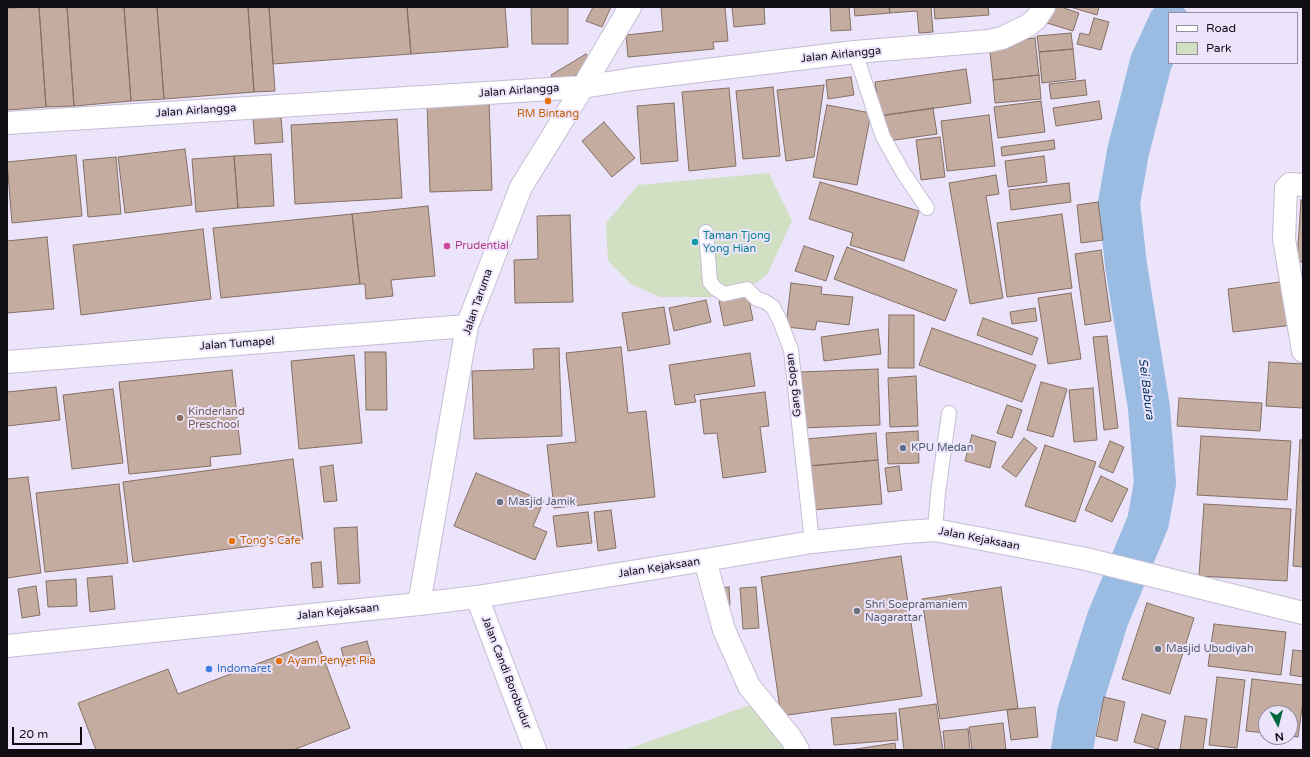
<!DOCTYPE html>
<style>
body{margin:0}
#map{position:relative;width:1310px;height:757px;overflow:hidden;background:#ece4fb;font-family:"Varela Round",sans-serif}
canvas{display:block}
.frame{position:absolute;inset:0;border:8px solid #100d15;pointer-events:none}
.legend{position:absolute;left:1168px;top:12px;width:130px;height:52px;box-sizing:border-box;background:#ece4fb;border:1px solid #948e9f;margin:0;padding:5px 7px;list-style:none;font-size:12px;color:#100d15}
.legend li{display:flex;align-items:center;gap:8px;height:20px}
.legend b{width:20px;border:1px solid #948e9f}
.north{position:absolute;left:1258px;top:705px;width:40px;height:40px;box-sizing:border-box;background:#ece4fb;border:1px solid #948e9f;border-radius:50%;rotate:173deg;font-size:11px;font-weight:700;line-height:16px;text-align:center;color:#100d15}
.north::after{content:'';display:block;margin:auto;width:14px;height:18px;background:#00673d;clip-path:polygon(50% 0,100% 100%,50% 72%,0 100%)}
.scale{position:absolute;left:12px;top:727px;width:70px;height:18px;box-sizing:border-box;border:2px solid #100d15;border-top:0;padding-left:5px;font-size:12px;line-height:14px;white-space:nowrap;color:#100d15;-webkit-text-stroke:3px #ece4fb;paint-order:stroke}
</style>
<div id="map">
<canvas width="1310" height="757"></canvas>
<div class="frame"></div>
<ul class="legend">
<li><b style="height:5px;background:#fff"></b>Road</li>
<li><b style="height:11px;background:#d1dfc2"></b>Park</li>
</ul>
<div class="north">N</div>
<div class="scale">20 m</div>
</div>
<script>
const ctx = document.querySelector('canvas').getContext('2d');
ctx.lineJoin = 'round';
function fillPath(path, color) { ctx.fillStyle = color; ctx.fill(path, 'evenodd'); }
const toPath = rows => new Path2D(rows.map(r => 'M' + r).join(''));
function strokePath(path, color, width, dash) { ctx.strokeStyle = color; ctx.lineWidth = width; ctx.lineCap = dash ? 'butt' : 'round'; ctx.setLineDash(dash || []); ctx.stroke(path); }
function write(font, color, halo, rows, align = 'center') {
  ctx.font = font + ' "Varela Round",sans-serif'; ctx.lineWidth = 4; ctx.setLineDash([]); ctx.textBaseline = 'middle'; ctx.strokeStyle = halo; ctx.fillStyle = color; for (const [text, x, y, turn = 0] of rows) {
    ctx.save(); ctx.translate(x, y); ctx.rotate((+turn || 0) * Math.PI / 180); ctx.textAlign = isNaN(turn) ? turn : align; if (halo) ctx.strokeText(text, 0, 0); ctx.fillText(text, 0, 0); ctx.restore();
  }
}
fillPath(toPath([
 [769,173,792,221,767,275,747,289,718,297,660,297,631,284,608,261,606,223,638,185],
 [753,704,790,750,625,750]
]), '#d1dfc2');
strokePath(toPath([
 [1072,750,1078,713,1108,618,1148,522,1155,483,1149,408,1126,265,1119,203,1128,152,1151,62,1169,23]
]), '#9abce2', 42);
const building = toPath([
 [39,7,67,7,74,106,46,107,39,7],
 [39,7,46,107,7,110,7,8,39,7],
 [67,7,124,7,131,101,74,106,67,7],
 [124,7,157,7,164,99,131,101,124,7],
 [157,7,248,7,254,92,164,99,157,7],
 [248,7,269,7,275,91,254,92,248,7],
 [269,7,407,7,411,54,273,64,269,7],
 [407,7,505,7,508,47,411,54,407,7],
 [531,7,568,7,568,44,532,44,531,7],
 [593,7,611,7,602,27,586,21,593,7],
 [661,7,725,7,728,41,713,42,714,49,628,57,626,35,663,31,661,7],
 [732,7,764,7,765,24,734,27,732,7],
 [830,7,849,7,851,30,831,31,830,7],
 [854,7,889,7,890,13,855,16,854,7],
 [889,7,931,7,933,32,919,33,917,11,890,13,889,7],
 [934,7,988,7,989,15,935,19,934,7],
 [1052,7,1061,7,1079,13,1073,31,1047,23,1052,7],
 [1070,7,1099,7,1097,15,1070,7],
 [1094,18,1109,22,1101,50,1077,44,1080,33,1089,35,1094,18],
 [1071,33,1073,49,1039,52,1037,36,1071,33],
 [1035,38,1039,75,993,80,989,43,1035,38],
 [1073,49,1076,79,1042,83,1039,52,1073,49],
 [586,54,593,65,557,86,551,75,586,54],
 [966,69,971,103,880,116,875,82,966,69],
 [1039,75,1041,99,995,103,993,80,1039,75],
 [851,77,854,95,828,99,826,80,851,77],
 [1085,80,1087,95,1051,99,1049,84,1085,80],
 [824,85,814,157,786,161,777,90,824,85],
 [773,87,780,156,743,159,736,91,773,87],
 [729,88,736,166,689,171,682,92,729,88],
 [489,101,492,190,430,192,427,103,489,101],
 [1041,101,1045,132,998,138,994,107,1041,101],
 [1099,101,1102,119,1056,126,1053,108,1099,101],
 [674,103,678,161,641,164,637,106,674,103],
 [827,105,871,113,857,185,813,177,827,105],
 [933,108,937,134,888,141,884,115,933,108],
 [989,115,995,166,947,171,941,121,989,115],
 [281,117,283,142,255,144,253,119,281,117],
 [397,119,402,198,295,204,291,125,397,119],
 [604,122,635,158,612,177,582,141,604,122],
 [940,137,945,177,921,180,916,140,940,137],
 [1054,140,1055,149,1002,156,1001,147,1054,140],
 [185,149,192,205,125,213,118,157,185,149],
 [271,154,274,206,238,208,234,156,271,154],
 [76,155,82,216,12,223,7,162,76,155],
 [234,156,238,208,196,212,192,159,234,156],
 [1044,156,1047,182,1008,187,1005,161,1044,156],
 [116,157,121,214,88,217,83,160,116,157],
 [996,175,999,194,986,196,1003,298,970,304,949,183,996,175],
 [820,182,919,211,904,261,850,245,853,233,809,219,820,182],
 [1069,183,1071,202,1011,210,1009,190,1069,183],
 [1301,200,1303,200,1303,262,1297,262,1301,200],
 [1098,202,1103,240,1081,243,1077,205,1098,202],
 [428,206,435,276,391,280,393,296,366,299,365,284,360,284,352,214,428,206],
 [352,214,360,284,221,298,213,228,352,214],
 [1062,214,1072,288,1007,297,997,223,1062,214],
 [570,215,573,302,515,303,514,260,538,259,537,216,570,215],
 [203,229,211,299,81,315,73,245,203,229],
 [47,237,54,309,7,313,7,241,47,237],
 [804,246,834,256,826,281,795,271,804,246],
 [847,247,957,290,945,321,834,279,847,247],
 [1101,250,1111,321,1085,325,1075,254,1101,250],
 [1287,281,1293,325,1233,332,1228,289,1287,281],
 [791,283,822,287,821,294,853,297,849,325,817,321,815,330,786,327,791,283],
 [1071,293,1081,359,1048,364,1038,298,1071,293],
 [748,295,753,320,724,326,719,301,748,295],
 [706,300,711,322,674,331,669,308,706,300],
 [664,307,670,344,628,351,622,313,664,307],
 [1035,308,1037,321,1012,324,1010,312,1035,308],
 [889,315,914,315,914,368,888,368,889,315],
 [983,318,1038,338,1032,355,977,335,983,318],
 [932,328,1036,365,1022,402,919,365,932,328],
 [878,329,881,354,824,361,821,337,878,329],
 [1107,336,1118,428,1104,430,1093,337,1107,336],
 [621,347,628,413,646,411,655,497,554,508,547,445,576,442,566,353,621,347],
 [559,348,562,436,474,439,472,371,534,369,533,349,559,348],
 [365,352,386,352,387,410,366,410,365,352],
 [750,353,755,386,694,395,696,402,675,405,669,365,750,353],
 [354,355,362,443,299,449,291,361,354,355],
 [1269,362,1303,364,1303,408,1266,406,1269,362],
 [878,369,880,425,802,428,800,372,878,369],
 [232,370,241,454,210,457,211,466,129,474,119,382,232,370],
 [916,376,918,426,890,427,888,378,916,376],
 [1041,382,1067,389,1053,437,1027,430,1041,382],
 [56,387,60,420,7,426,7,392,56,387],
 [1093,388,1097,440,1074,442,1069,390,1093,388],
 [113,389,123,463,72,469,63,395,113,389],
 [765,392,769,426,760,427,766,472,723,478,717,433,704,434,700,400,765,392],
 [1179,398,1262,403,1260,431,1177,426,1179,398],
 [1007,405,1022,410,1012,438,997,433,1007,405],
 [918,431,919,463,888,464,886,433,918,431],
 [876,433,878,460,808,466,806,439,876,433],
 [972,435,996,442,990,468,965,461,972,435],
 [1201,436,1291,441,1287,500,1197,495,1201,436],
 [1024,438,1037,448,1016,477,1002,467,1024,438],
 [1300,440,1303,440,1303,567,1293,566,1300,440],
 [1110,441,1124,447,1113,473,1099,467,1110,441],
 [1045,445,1096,462,1075,522,1025,506,1045,445],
 [293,459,303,539,133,562,123,482,293,459],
 [878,460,882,504,812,510,808,466,878,460],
 [333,465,337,501,324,502,320,467,333,465],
 [899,466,902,490,888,492,885,468,899,466],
 [476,473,544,501,533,526,547,532,535,560,454,526,476,473],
 [1101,476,1128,489,1112,522,1085,510,1101,476],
 [28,477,41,573,7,578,7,479,28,477],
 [119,484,128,563,45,572,36,493,119,484],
 [1204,504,1291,509,1287,581,1199,576,1204,504],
 [611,510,616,548,598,551,594,512,611,510],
 [588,512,592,543,557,547,553,516,588,512],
 [357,527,360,583,338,584,334,528,357,527],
 [901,556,922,696,781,716,761,577,901,556],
 [321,562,323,587,313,588,311,563,321,562],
 [112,576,115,609,90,612,87,578,112,576],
 [76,579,77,606,48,607,46,581,76,579],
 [36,586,40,615,22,618,18,589,36,586],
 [729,587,730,605,721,606,719,588,729,587],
 [756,587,759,628,743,629,740,588,756,587],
 [1001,587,1018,708,940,719,922,599,1001,587],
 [1147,603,1194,618,1170,694,1122,679,1147,603],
 [1214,624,1286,632,1281,675,1208,666,1214,624],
 [317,641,350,728,293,750,96,750,78,703,168,669,178,694,317,641],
 [367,641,372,659,346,666,341,648,367,641],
 [1293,650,1303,651,1303,677,1290,675,1293,650],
 [1217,677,1245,680,1237,748,1209,745,1217,677],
 [1252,679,1303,685,1303,701,1298,737,1290,736,1290,713,1266,713,1266,733,1246,731,1252,679],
 [1104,697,1125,702,1117,741,1096,736,1104,697],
 [936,704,943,750,904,750,899,709,936,704],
 [1035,707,1038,737,1011,740,1007,710,1035,707],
 [896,713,898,740,834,745,831,718,896,713],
 [1142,714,1166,721,1158,749,1134,742,1142,714],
 [1185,716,1207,719,1203,750,1180,750,1185,716],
 [1003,723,1006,750,972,750,969,727,1003,723],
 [968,729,970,750,945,750,943,731,968,729],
 [895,743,896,750,850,750,895,743]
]);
fillPath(building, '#c4aca1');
strokePath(building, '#856f64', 1);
const service = toPath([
 [855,52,883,137,904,174,927,208],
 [706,232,710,282,715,288,724,294,747,289,757,299,764,301,773,307,780,321,791,350,812,542],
 [935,530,938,493,949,413]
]);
const minor = toPath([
 [7,123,583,87,633,79,855,52,989,41,1002,38,1027,26,1036,19,1044,7],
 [1303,185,1290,184,1286,188,1284,239,1303,351],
 [7,362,467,326],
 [705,560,724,630,749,686,791,738,798,750],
 [477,597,535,750],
 [419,604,467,326,521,187,583,87,630,7]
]);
const secondary = toPath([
 [7,646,419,604,477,597,705,560,812,542,905,532,935,530,1086,559,1303,613]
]);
strokePath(service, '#c5bdd3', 16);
strokePath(minor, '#c5bdd3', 24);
strokePath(secondary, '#c5bdd3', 24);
strokePath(service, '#fff', 14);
strokePath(minor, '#fff', 22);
strokePath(secondary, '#fff', 22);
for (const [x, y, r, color] of [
 [548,101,4,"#e8710a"],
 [695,242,4,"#0f9aa8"],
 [447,246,4,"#d1479c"],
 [180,418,4,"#8d6e63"],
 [903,448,4,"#5c6f8a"],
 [500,502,4,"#6b7280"],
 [232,541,4,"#e8710a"],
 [857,611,4,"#6b7280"],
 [1158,649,4,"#6b7280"],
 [279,661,4,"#e8710a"],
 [209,669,4,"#3f7fe0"]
]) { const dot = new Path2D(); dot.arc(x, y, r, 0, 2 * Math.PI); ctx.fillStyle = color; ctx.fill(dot); strokePath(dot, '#ece4fb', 1.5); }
write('11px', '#100d15', '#ece4fb', [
 ["Jalan Airlangga",841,55,-6],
 ["Jalan Airlangga",519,91,-4],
 ["Jalan Airlangga",196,111,-4],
 ["Jalan Taruma",478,302,-71],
 ["Jalan Tumapel",237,344,-4],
 ["Gang Sopan",794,385,-97],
 ["Jalan Kejaksaan",979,539,11],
 ["Jalan Kejaksaan",659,568,-9],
 ["Jalan Kejaksaan",338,612,-6],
 ["Jalan Candi Borobudur",506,673,69]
]);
write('11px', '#c56008', '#ece4fb', [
 ["RM Bintang",548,114,"center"],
 ["Tong's Cafe",240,541],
 ["Ayam Penyet Ria",287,661]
], 'left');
write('11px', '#0d838f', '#ece4fb', [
 ["Taman Tjong",703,236],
 ["Yong Hian",703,249]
], 'left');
write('11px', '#b23c85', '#ece4fb', [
 ["Prudential",455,246]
], 'left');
write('11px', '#785e54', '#ece4fb', [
 ["Kinderland",188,412],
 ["Preschool",188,425]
], 'left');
write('11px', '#4e5e75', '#ece4fb', [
 ["KPU Medan",911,448]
], 'left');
write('11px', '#5b616d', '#ece4fb', [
 ["Masjid Jamik",508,502],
 ["Shri Soepramaniem",865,605],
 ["Nagarattar",865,618],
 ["Masjid Ubudiyah",1166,649]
], 'left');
write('11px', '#366cbe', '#ece4fb', [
 ["Indomaret",217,669]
], 'left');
write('italic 12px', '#003261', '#ece4fb', [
 ["Sei Babura",1146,389,83]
]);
</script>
